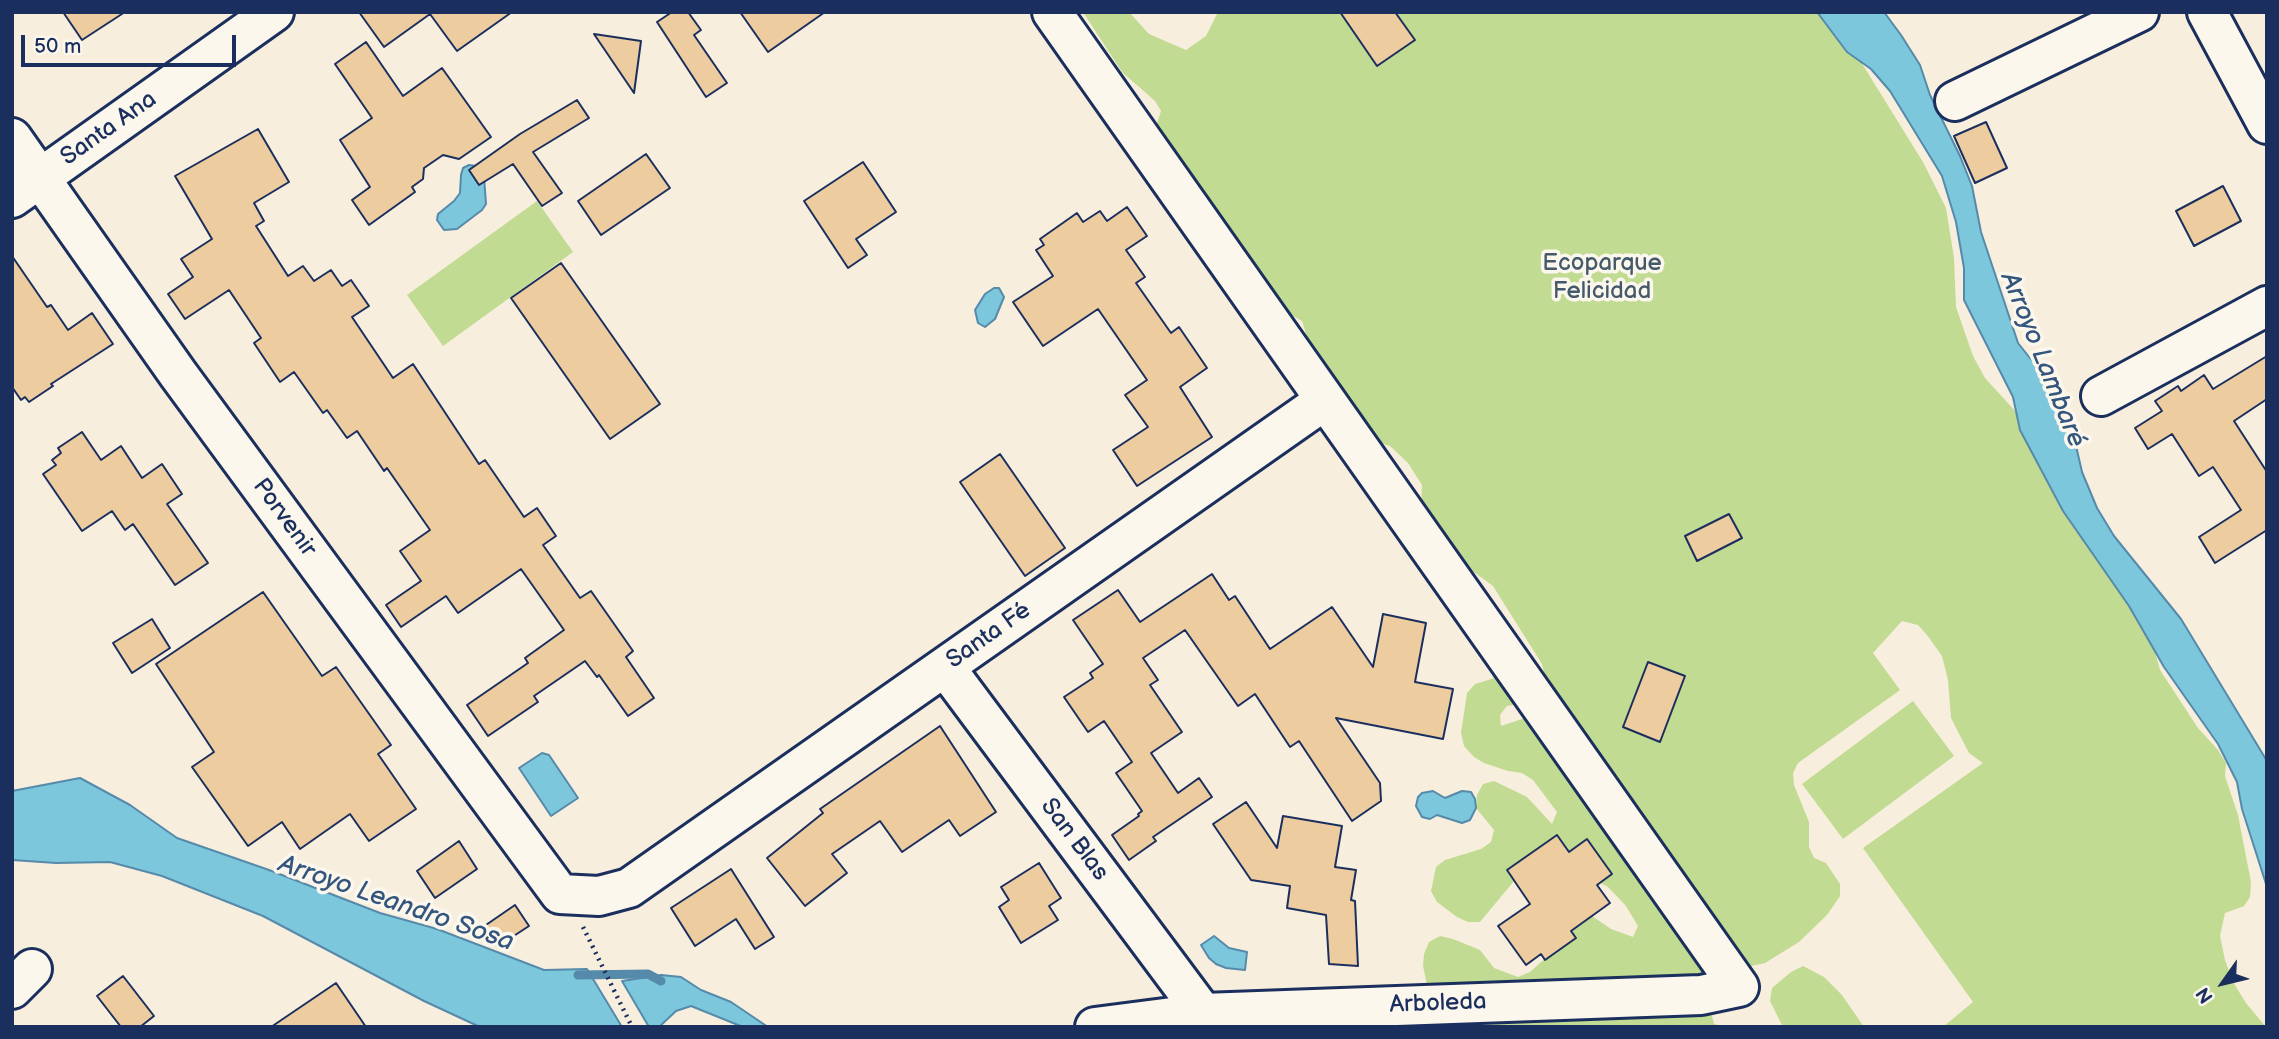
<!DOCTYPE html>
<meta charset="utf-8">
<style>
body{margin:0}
#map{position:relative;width:2279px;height:1039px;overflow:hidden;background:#f8eedd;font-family:"Balsamiq Sans",sans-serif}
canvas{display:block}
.frame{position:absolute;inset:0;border:14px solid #1b2f5e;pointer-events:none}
.north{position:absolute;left:2188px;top:948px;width:70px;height:70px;-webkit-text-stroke:5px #fbf7ec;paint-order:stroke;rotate:236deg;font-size:19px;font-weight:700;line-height:28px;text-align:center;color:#1b2f5e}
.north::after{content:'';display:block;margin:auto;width:24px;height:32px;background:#1b2f5e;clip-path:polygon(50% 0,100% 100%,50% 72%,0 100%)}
.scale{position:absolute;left:21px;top:35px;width:215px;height:32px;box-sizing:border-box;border:4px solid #1b2f5e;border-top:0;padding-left:9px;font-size:21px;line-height:24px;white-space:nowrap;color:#1b2f5e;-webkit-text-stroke:5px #fbf7ec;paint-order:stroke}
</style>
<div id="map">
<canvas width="2279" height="1039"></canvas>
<div class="frame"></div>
<div class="north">N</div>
<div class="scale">50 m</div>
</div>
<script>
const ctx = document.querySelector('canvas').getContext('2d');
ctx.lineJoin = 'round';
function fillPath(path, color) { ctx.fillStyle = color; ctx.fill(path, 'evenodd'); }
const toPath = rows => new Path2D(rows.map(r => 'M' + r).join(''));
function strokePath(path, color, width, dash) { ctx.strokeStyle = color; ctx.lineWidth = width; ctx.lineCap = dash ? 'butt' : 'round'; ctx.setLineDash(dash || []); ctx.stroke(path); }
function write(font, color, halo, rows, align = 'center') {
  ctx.font = font + ' "Balsamiq Sans",sans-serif'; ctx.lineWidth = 7; ctx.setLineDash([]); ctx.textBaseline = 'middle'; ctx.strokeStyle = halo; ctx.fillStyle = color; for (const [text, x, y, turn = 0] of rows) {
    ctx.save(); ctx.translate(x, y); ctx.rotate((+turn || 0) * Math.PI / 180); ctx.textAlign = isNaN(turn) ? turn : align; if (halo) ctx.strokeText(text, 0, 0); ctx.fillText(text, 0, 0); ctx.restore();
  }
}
fillPath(toPath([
 [1083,12,1129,12,1149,34,1186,50,1206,36,1218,12,1349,12,1343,17,1377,66,1414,40,1395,12,1830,12,1923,162,1946,208,1954,258,1956,307,1973,356,1985,378,2017,413,2104,557,2153,645,2160,670,2198,728,2218,750,2226,763,2225,776,2238,815,2251,882,2250,897,2244,906,2225,913,2220,936,2225,960,2233,982,2246,1003,2266,1027,1943,1027,1973,1002,1863,848,1983,763,1969,753,1951,718,1948,680,1942,656,1927,635,1918,625,1902,621,1873,653,1900,690,1798,763,1793,773,1794,785,1809,822,1809,847,1814,858,1826,863,1840,884,1840,896,1827,915,1799,942,1765,963,1742,968,1552,705,1542,664,1493,586,1437,545,1421,510,1422,485,1408,463,1390,446,1366,438,1310,346,1302,321,1242,287,1153,135,1161,111,1155,101,1122,72],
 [1729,514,1741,538,1697,560,1685,536],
 [1648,662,1685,676,1660,741,1623,727],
 [537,201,573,252,443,346,407,295],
 [1498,677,1519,704,1507,706,1500,715,1501,726,1525,718,1536,724,1704,965,1702,977,1714,1024,1728,1027,1433,1027,1432,1008,1423,966,1424,954,1429,942,1440,936,1453,939,1480,950,1494,968,1518,977,1530,972,1549,955,1579,907,1611,929,1633,937,1638,926,1626,906,1608,887,1597,881,1519,875,1480,922,1468,922,1457,917,1437,902,1431,891,1436,867,1445,860,1481,849,1491,842,1494,830,1476,808,1477,795,1483,784,1494,781,1527,797,1552,824,1557,812,1533,780,1522,773,1508,771,1484,763,1474,757,1464,746,1461,733,1467,693,1475,684],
 [1913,701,1954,756,1843,839,1802,784],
 [1803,966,1824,977,1842,995,1864,1027,1783,1027,1770,1001,1772,988,1791,972]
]), '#c1db92');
const water = toPath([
 [1817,12,1884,12,1901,35,1920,65,1930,95,1960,156,1972,186,1981,232,2018,343,2037,367,2068,423,2074,437,2082,472,2097,508,2114,536,2181,619,2267,761,2267,887,2242,809,2237,782,2218,744,2164,667,2129,606,2063,511,2020,430,2013,397,1964,300,1964,268,1956,222,1942,176,1890,91,1871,69,1847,52,1817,12],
 [469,165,476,166,484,177,486,204,482,210,457,229,444,230,437,220,438,214,454,201,460,193,461,175,463,168,469,165],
 [994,288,999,288,1004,297,995,319,985,327,978,323,975,310,985,294,994,288],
 [542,753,549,755,578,798,551,816,519,768,542,753],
 [80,778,130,805,177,838,269,870,380,913,437,929,544,970,587,969,622,1027,480,1027,424,1001,263,916,162,876,110,862,56,863,12,860,12,791,80,778],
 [1433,791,1445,798,1462,791,1471,792,1475,799,1476,808,1470,820,1462,823,1437,815,1430,819,1422,817,1416,806,1418,797,1422,793,1433,791],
 [1214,936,1229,948,1247,952,1245,970,1226,968,1216,964,1209,958,1201,945,1214,936],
 [661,975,681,977,701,990,731,1002,768,1027,743,1027,691,1006,676,1011,659,1027,649,1027,622,981,661,975]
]);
fillPath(water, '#7dc7dd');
strokePath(water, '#568aaa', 2);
strokePath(toPath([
 [578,975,648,974,661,981]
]), '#568aaa', 9);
const building = toPath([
 [63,12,125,12,82,40,63,12],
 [359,12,512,12,457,51,430,14,384,47,359,12],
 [672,12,688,12,701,30,694,35,727,83,706,97,657,22,672,12],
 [740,12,825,12,768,52,740,12],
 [1340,12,1395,12,1415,40,1377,66,1340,12],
 [594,34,641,41,634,93,594,34],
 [366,42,403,96,442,68,491,137,459,159,443,155,424,168,423,179,412,187,415,192,369,225,352,200,370,187,340,140,372,118,335,64,366,42],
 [577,100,589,118,533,152,562,193,542,206,513,164,479,185,469,170,520,134,577,100],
 [1986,122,2007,168,1975,183,1954,136,1986,122],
 [258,129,289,182,254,203,264,221,256,226,288,276,303,266,314,281,331,270,342,286,351,280,369,306,352,317,393,378,413,364,479,464,485,460,524,517,537,508,556,536,543,545,580,598,591,591,633,651,626,657,654,698,628,716,599,675,597,677,585,661,534,696,538,702,488,736,467,705,528,663,525,658,564,630,521,569,458,613,446,596,401,627,386,605,421,581,400,551,430,530,387,468,384,471,357,431,347,438,327,410,323,413,294,372,280,382,254,343,261,338,229,290,185,319,168,294,193,277,181,259,212,239,175,176,258,129],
 [646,154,670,188,601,235,578,201,646,154],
 [863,162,896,212,856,239,867,255,848,268,804,201,863,162],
 [2223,186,2241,221,2194,246,2176,211,2223,186],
 [1127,207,1147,236,1126,250,1145,277,1136,283,1171,333,1179,327,1207,368,1180,387,1212,437,1137,486,1113,450,1148,427,1125,395,1147,380,1098,309,1043,346,1013,302,1053,276,1036,250,1044,245,1040,239,1077,213,1083,222,1100,211,1107,221,1127,207],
 [12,256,47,307,51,305,68,330,92,313,113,344,51,384,53,386,29,402,25,397,21,400,12,387,12,256],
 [561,263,660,404,610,439,511,298,561,263],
 [2267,356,2267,399,2234,421,2267,472,2267,530,2215,563,2199,537,2241,510,2213,467,2199,476,2172,434,2148,449,2135,428,2162,411,2155,401,2178,386,2181,391,2204,375,2213,389,2267,356],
 [82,432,101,460,121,446,142,478,162,464,182,494,167,504,208,563,175,585,133,524,125,530,112,511,82,531,43,474,56,465,52,460,61,453,58,448,82,432],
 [1000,454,1065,548,1025,576,960,482,1000,454],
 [1729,514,1742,538,1697,561,1685,536,1729,514],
 [1212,574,1229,600,1235,596,1270,649,1332,607,1373,667,1383,614,1426,623,1415,682,1453,689,1443,739,1336,718,1380,783,1381,801,1352,821,1299,741,1290,747,1255,694,1238,706,1185,630,1143,658,1158,680,1150,685,1182,732,1151,753,1178,793,1199,778,1212,797,1153,837,1156,841,1129,860,1112,835,1139,816,1138,814,1142,811,1116,773,1132,762,1104,721,1088,732,1064,697,1093,678,1090,673,1103,664,1073,620,1118,590,1140,622,1212,574],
 [263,592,322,676,336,667,391,745,378,754,416,809,369,841,350,814,300,849,282,822,248,846,192,767,214,752,156,664,263,592],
 [152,619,170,648,132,673,113,643,152,619],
 [1648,662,1685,676,1660,742,1623,727,1648,662],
 [940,726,996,812,960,836,949,820,902,852,880,821,832,854,847,873,805,906,767,858,823,813,820,809,940,726],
 [1246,802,1277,848,1283,816,1342,826,1335,867,1356,870,1351,900,1355,901,1358,966,1329,964,1326,915,1287,908,1290,886,1251,880,1213,824,1246,802],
 [1557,835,1569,852,1587,839,1612,874,1597,885,1610,903,1571,931,1576,938,1545,960,1541,954,1526,965,1498,926,1530,904,1507,870,1557,835],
 [459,841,477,869,435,898,417,871,459,841],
 [1039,863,1061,898,1049,906,1058,920,1021,943,999,907,1009,900,1001,887,1039,863],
 [731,869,774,937,755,949,736,919,695,946,671,908,731,869],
 [515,905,529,926,497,947,483,927,515,905],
 [123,976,154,1016,140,1027,121,1027,97,996,123,976],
 [336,983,366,1027,271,1027,336,983]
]);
fillPath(building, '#edcc9f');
strokePath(building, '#1b2f5e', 2);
const minor = toPath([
 [1052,12,1739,987,1701,995,1203,1013,1095,1027],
 [2207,12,2267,124],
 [1955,101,2139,12],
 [12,138,178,374,560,894,599,896,629,888,1324,401],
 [12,198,274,12],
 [2101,396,2267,306],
 [945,667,1203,1013],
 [12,989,32,969]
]);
strokePath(minor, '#1b2f5e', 44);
strokePath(toPath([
 [583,927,632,1027]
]), '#1b2f5e', 4.5, [2, 5]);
strokePath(minor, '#fbf7ec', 38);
write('24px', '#1b2f5e', '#fbf7ec', [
 ["Santa Ana",109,129,-35],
 ["Porvenir",284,518,54],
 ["Santa Fé",989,636,-35],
 ["San Blas",1074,840,53],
 ["Arboleda",1438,1004,-2]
]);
write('24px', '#445a6b', '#fbf7ec', [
 ["Ecoparque",1602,264],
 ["Felicidad",1602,292]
]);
write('italic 26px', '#34557e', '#fbf7ec', [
 ["Arroyo Lambaré",2042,360,68],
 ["Arroyo Leandro Sosa",396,904,19]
]);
</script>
